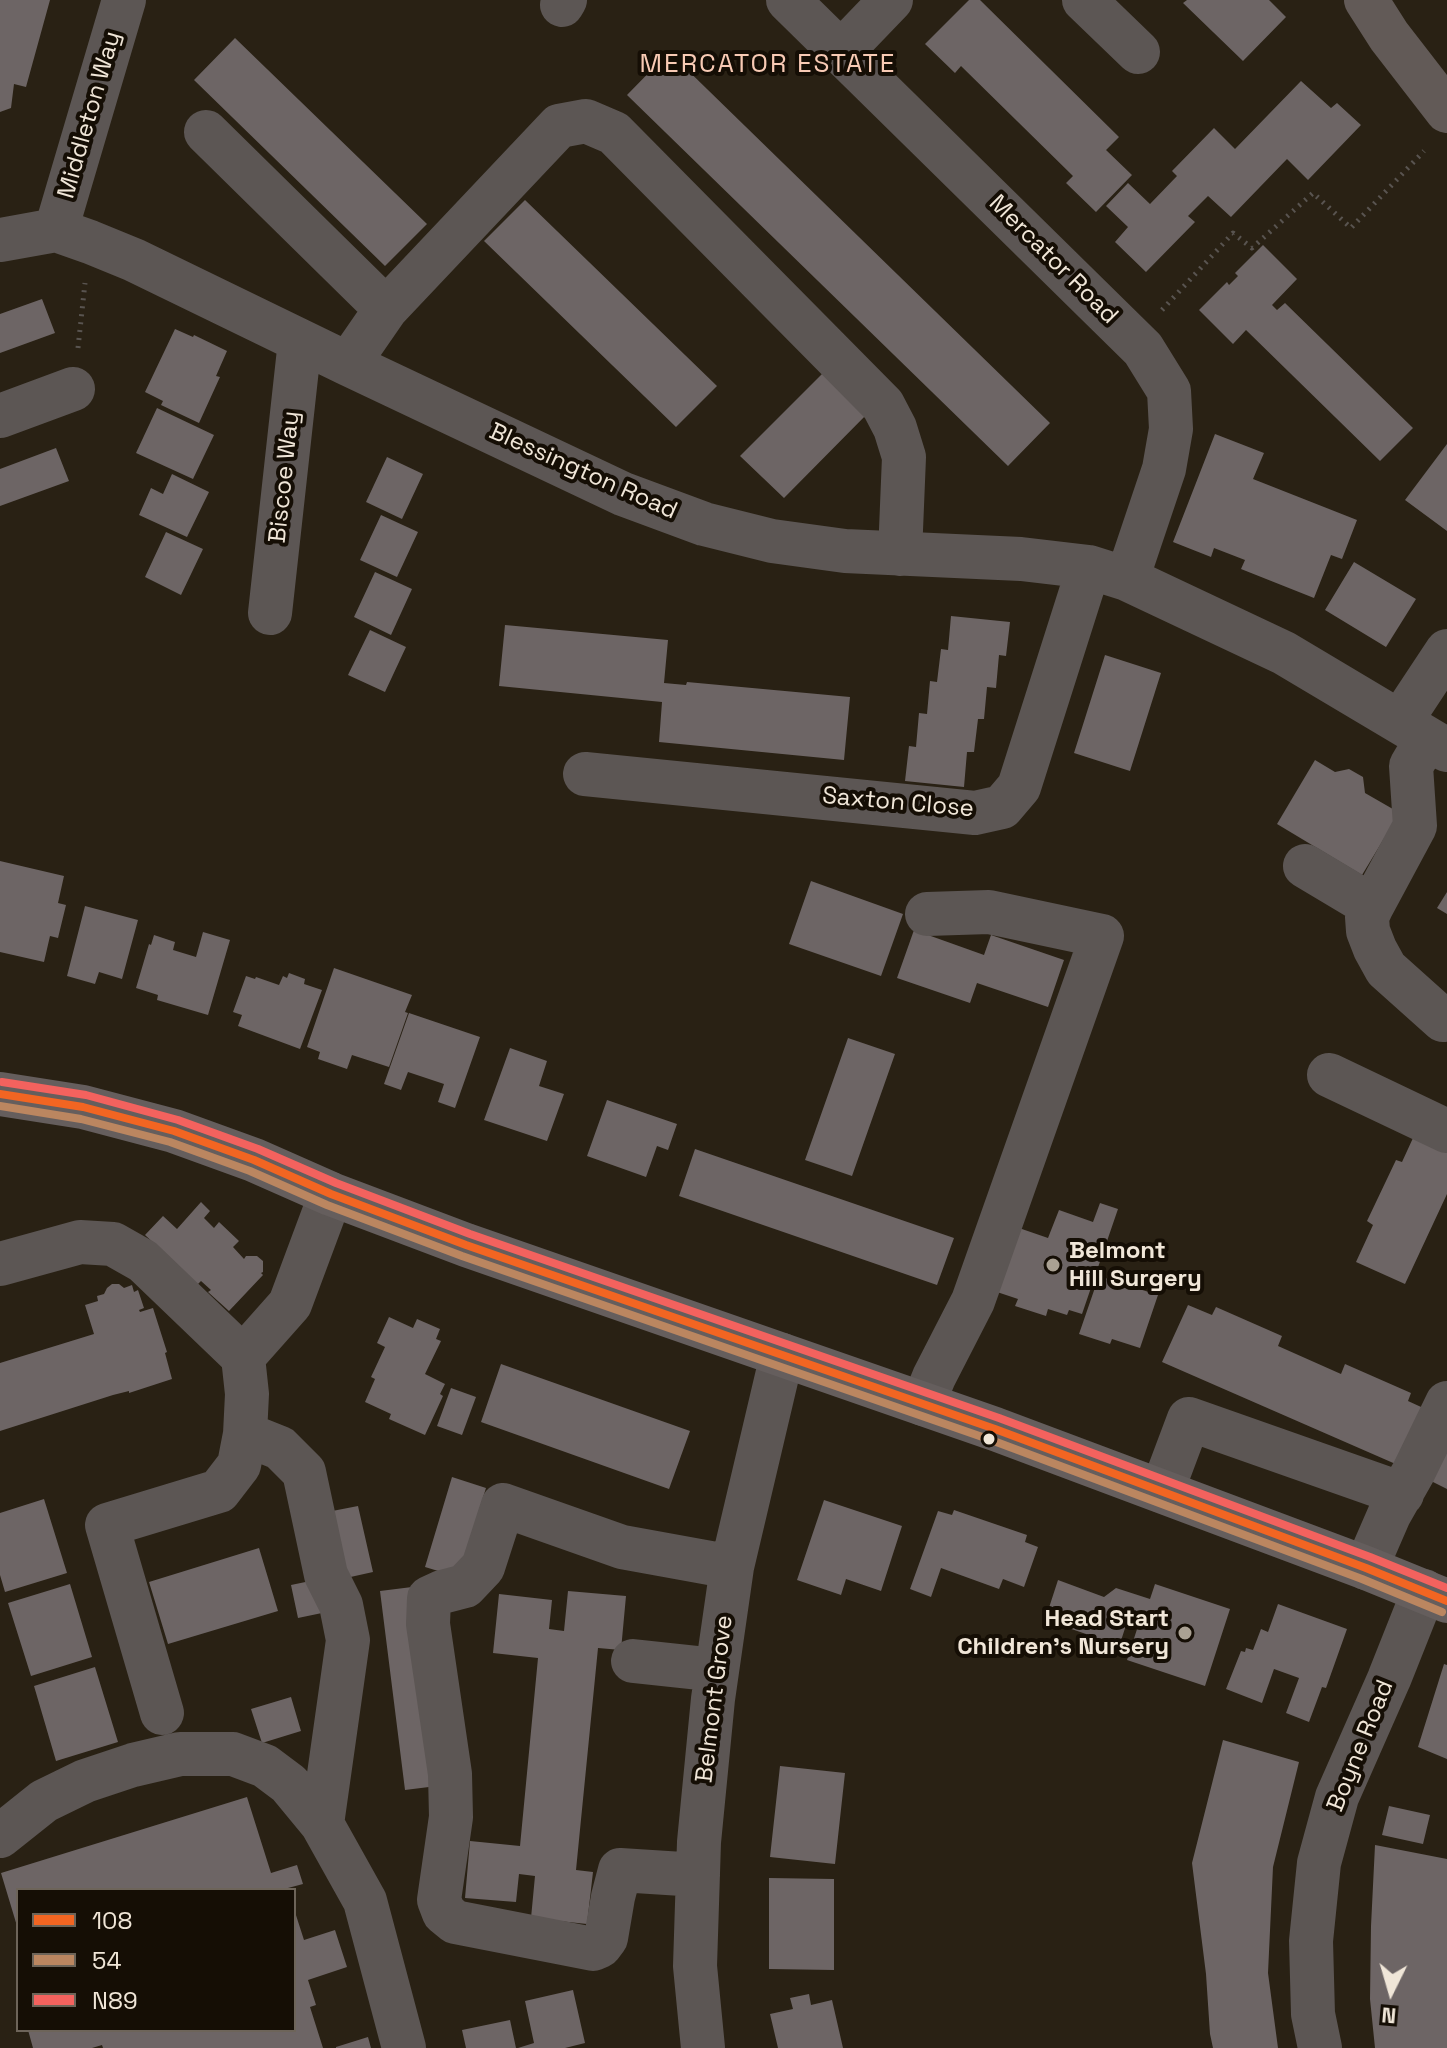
<!DOCTYPE html>
<style>
body{margin:0}
#map{position:relative;width:1447px;height:2048px;overflow:hidden;background:#292114;font-family:"Space Grotesk",sans-serif}
canvas{display:block}
.legend{position:absolute;left:16px;top:1888px;width:280px;height:144px;box-sizing:border-box;background:#150e05;border:2px solid #6d6459;margin:0;padding:10px 14px;list-style:none;font-size:24px;color:#f0e6d8}
.legend li{display:flex;align-items:center;gap:16px;height:40px}
.legend b{width:40px;border:2px solid #6d6459}
.north{position:absolute;left:1351px;top:1952px;width:80px;height:80px;-webkit-text-stroke:6px #150e05;paint-order:stroke;rotate:185deg;font-size:22px;font-weight:700;line-height:32px;text-align:center;color:#f0e6d8}
.north::after{content:'';display:block;margin:auto;width:28px;height:36px;background:#f0e6d8;clip-path:polygon(50% 0,100% 100%,50% 72%,0 100%)}
</style>
<div id="map">
<canvas width="1447" height="2048"></canvas>
<ul class="legend">
<li><b style="height:10px;background:#f26522"></b>108</li>
<li><b style="height:10px;background:#bb8660"></b>54</li>
<li><b style="height:10px;background:#f3625e"></b>N89</li>
</ul>
<div class="north">N</div>
</div>
<script>
const ctx = document.querySelector('canvas').getContext('2d');
ctx.lineJoin = 'round';
function fillPath(path, color) { ctx.fillStyle = color; ctx.fill(path, 'evenodd'); }
const toPath = rows => new Path2D(rows.map(r => 'M' + r).join(''));
function strokePath(path, color, width, dash) { ctx.strokeStyle = color; ctx.lineWidth = width; ctx.lineCap = dash ? 'butt' : 'round'; ctx.setLineDash(dash || []); ctx.stroke(path); }
function write(font, color, halo, rows, align = 'center') {
  ctx.font = font + ' "Space Grotesk",sans-serif'; ctx.lineWidth = 8; ctx.setLineDash([]); ctx.textBaseline = 'middle'; ctx.strokeStyle = halo; ctx.fillStyle = color; for (const [text, x, y, turn = 0] of rows) {
    ctx.save(); ctx.translate(x, y); ctx.rotate((+turn || 0) * Math.PI / 180); ctx.textAlign = isNaN(turn) ? turn : align; if (halo) ctx.strokeText(text, 0, 0); ctx.fillText(text, 0, 0); ctx.restore();
  }
}
fillPath(toPath([
 [0,0,50,0,26,87,14,84,11,108,0,112],
 [969,0,980,0,1119,137,1106,150,1132,175,1096,212,1066,183,1073,176,961,66,955,73,925,44],
 [1187,0,1269,0,1286,17,1243,61,1183,3],
 [235,38,427,224,385,266,194,80],
 [669,52,1050,423,1008,466,627,95],
 [1301,81,1331,108,1337,103,1361,125,1308,180,1287,159,1231,217,1208,196,1188,216,1195,222,1146,272,1115,242,1128,227,1106,206,1128,183,1150,204,1177,176,1172,171,1214,128,1235,149],
 [525,200,717,386,676,427,484,241],
 [1263,245,1297,279,1272,305,1277,310,1285,303,1413,428,1380,461,1246,330,1233,344,1199,310,1227,282,1229,285,1238,276,1235,273],
 [42,299,55,333,0,353,0,314],
 [175,329,193,337,194,335,227,351,216,376,220,377,199,423,161,405,163,401,145,392],
 [828,368,871,410,784,498,740,456],
 [157,408,214,435,193,479,136,453],
 [1215,434,1264,453,1253,479,1357,520,1342,559,1331,555,1314,598,1241,569,1245,560,1214,548,1211,557,1173,542],
 [1447,444,1447,531,1405,500],
 [56,448,69,481,0,506,0,469],
 [387,457,423,474,402,519,366,502],
 [172,474,209,492,187,537,139,515,151,488,163,494],
 [381,515,418,532,397,577,360,560],
 [166,532,203,549,181,595,145,577],
 [1354,562,1416,599,1386,647,1325,610],
 [375,572,412,589,391,635,354,617],
 [951,616,1010,622,1006,656,999,655,996,688,987,687,984,719,978,719,974,752,967,752,964,787,905,781,909,746,916,747,919,713,927,714,930,681,937,682,941,649,948,650],
 [505,625,668,640,664,683,686,685,687,682,850,697,844,760,659,742,662,702,499,686],
 [370,630,406,647,385,692,348,675],
 [1105,655,1161,673,1130,771,1074,753],
 [1315,760,1335,772,1349,769,1363,777,1365,793,1405,816,1385,837,1362,875,1277,824],
 [0,861,64,876,58,903,66,905,58,938,50,936,44,962,0,952],
 [811,881,903,914,881,976,789,944],
 [1447,892,1447,914,1437,908],
 [85,906,138,920,122,979,99,972,95,984,67,976],
 [914,930,984,955,991,935,1064,960,1048,1007,977,983,970,1003,897,978],
 [203,932,230,940,208,1015,157,1000,158,995,136,988,149,944,151,945,154,935,175,942,173,950,196,957],
 [334,968,412,995,405,1012,408,1013,389,1067,352,1055,347,1069,318,1059,320,1052,307,1047],
 [289,973,305,979,304,984,322,990,300,1049,238,1026,242,1015,233,1012,246,976,255,979,256,977,279,985,283,976,287,978],
 [409,1013,480,1037,455,1108,438,1102,444,1084,408,1072,401,1090,384,1084],
 [848,1038,895,1054,852,1176,805,1160],
 [510,1048,547,1061,539,1086,564,1094,547,1141,484,1120],
 [607,1100,677,1124,668,1150,657,1146,646,1177,587,1156],
 [1413,1138,1447,1153,1447,1194,1405,1284,1356,1262,1373,1225,1367,1221,1396,1160,1402,1162],
 [695,1149,954,1238,937,1285,679,1196],
 [201,1202,210,1211,204,1218,214,1228,219,1222,239,1241,233,1247,244,1259,246,1256,257,1256,263,1261,263,1272,261,1273,263,1275,229,1311,208,1292,211,1290,201,1281,193,1289,159,1248,145,1235,163,1216,177,1229],
 [1100,1203,1118,1209,1082,1314,1069,1310,1067,1315,1048,1309,1046,1316,1015,1306,1018,1299,997,1292,1019,1228,1048,1238,1059,1210,1093,1222],
 [1099,1276,1158,1295,1140,1348,1112,1339,1110,1344,1079,1334],
 [112,1284,119,1284,124,1288,132,1285,134,1292,138,1290,144,1308,139,1310,140,1312,153,1308,167,1352,165,1353,172,1379,129,1393,129,1391,113,1395,0,1431,0,1363,94,1334,85,1305,98,1301,97,1296,104,1294,107,1288],
 [1188,1305,1212,1315,1216,1307,1282,1336,1278,1346,1341,1374,1345,1364,1411,1393,1408,1401,1432,1412,1407,1469,1162,1362],
 [389,1317,413,1328,417,1319,440,1329,436,1339,441,1341,425,1374,445,1384,440,1394,443,1396,425,1435,389,1419,391,1414,365,1402,375,1379,371,1377,385,1347,377,1343],
 [501,1364,690,1431,669,1489,481,1422],
 [451,1388,476,1397,462,1435,437,1426],
 [1447,1451,1447,1489,1431,1481],
 [452,1477,486,1488,458,1577,425,1567],
 [44,1499,67,1573,5,1592,0,1575,0,1513],
 [824,1500,902,1526,881,1591,846,1579,841,1595,797,1580],
 [358,1506,373,1572,337,1580,322,1513],
 [954,1510,1027,1535,1025,1542,1038,1547,1024,1587,1003,1579,999,1589,941,1568,931,1597,910,1589,938,1511,952,1515],
 [259,1548,278,1611,168,1644,149,1582],
 [315,1580,322,1613,298,1618,291,1585],
 [1058,1580,1104,1597,1116,1588,1150,1599,1155,1584,1230,1609,1205,1686,1127,1660,1139,1623,1128,1619,1117,1653,1083,1642,1086,1634,1045,1620],
 [70,1584,92,1657,31,1676,8,1603],
 [412,1587,437,1786,405,1790,380,1591],
 [568,1591,626,1596,621,1650,598,1648,576,1870,593,1872,587,1924,531,1918,535,1876,519,1874,516,1902,465,1898,470,1841,520,1846,538,1658,493,1653,499,1594,552,1600,549,1629,564,1631],
 [1278,1604,1347,1629,1326,1688,1322,1687,1309,1722,1286,1713,1299,1678,1274,1669,1262,1703,1226,1689,1241,1651,1245,1652,1246,1648,1253,1650,1261,1629,1268,1632],
 [1444,1664,1447,1665,1447,1759,1418,1747],
 [95,1667,118,1742,56,1761,34,1686],
 [291,1697,301,1731,262,1743,251,1709],
 [1223,1740,1299,1762,1273,1867,1268,1973,1278,2048,1213,2048,1210,2034,1206,1974,1192,1863],
 [780,1766,845,1773,835,1864,770,1857],
 [247,1797,271,1873,297,1865,303,1884,288,1888,289,1890,18,1890,17,1926,1,1873],
 [1389,1806,1430,1815,1423,1844,1382,1835],
 [1375,1845,1447,1859,1447,2048,1375,2048,1370,1999,1371,1926],
 [769,1878,834,1879,834,1970,769,1969],
 [294,1909,304,1940,335,1930,347,1967,308,1980,316,2005,310,2007,323,2048,103,2048,102,2045,92,2048,33,2048,28,2030,294,2030],
 [573,1990,585,2043,565,2048,518,2048,534,2043,525,2001],
 [809,1994,811,2005,832,2000,843,2048,778,2048,770,2014,793,2009,790,1998],
 [510,2020,516,2048,466,2048,462,2030],
 [368,2037,371,2048,336,2048,336,2047]
]), '#6d6565');
strokePath(toPath([
 [1162,310,1233,233,1252,248,1313,193,1351,228,1424,151],
 [78,348,85,283]
]), '#595450', 5, [2, 6]);
strokePath(toPath([
 [788,0,1143,349,1169,391,1171,429,1164,469,1127,579],
 [1084,0,1138,52],
 [562,5,565,0],
 [842,51,891,0],
 [206,132,386,309],
 [56,230,124,0],
 [0,240,56,230,90,242,134,260,348,364,623,494,704,524,772,541,845,551,1021,559,1089,567,1127,579,1284,653,1447,750],
 [348,364,386,309,559,126,586,121,614,133,883,405,895,428,904,457,900,554],
 [0,416,73,389],
 [270,613,300,341],
 [1400,722,1447,651],
 [1427,739,1411,766,1415,826,1372,906,1367,917,1368,931,1375,949,1386,969,1443,1020],
 [585,774,975,813,1002,807,1019,787,1089,567],
 [1305,866,1372,906],
 [1329,1075,1447,1131],
 [0,1264,80,1242,113,1244,143,1261,243,1357,290,1304,331,1194],
 [923,1404,934,1377,973,1301,1102,936,989,912,927,914],
 [245,1434,280,1448,304,1472,326,1575,341,1605,348,1640,322,1824],
 [1162,1491,1189,1419,1402,1494],
 [1366,1568,1389,1515,1414,1471,1447,1403],
 [633,1661,717,1670],
 [162,1713,107,1525,219,1491,239,1465,245,1434,247,1394,243,1357],
 [0,1836,44,1801,85,1781,133,1765,180,1754,233,1754,265,1766,289,1784,322,1824,365,1901,404,2048],
 [698,1875,620,1870,613,1897,606,1938,600,1946,593,1949,455,1922,444,1913,439,1900,451,1817,450,1774,428,1624,429,1598,442,1592,465,1586,483,1567,503,1505,622,1547,732,1567],
 [703,2048,695,1966,699,1842,713,1699,732,1567,782,1355],
 [1320,2048,1313,2014,1311,1941,1319,1863,1337,1797,1389,1679,1424,1591]
]), '#5c5654', 44);
strokePath(toPath([
 [0,1094,83,1107,174,1131,254,1160,331,1194,466,1245,995,1429,1366,1568,1447,1601]
]), '#655e5d', 44);
strokePath(toPath([
 [1366,0,1389,36,1447,111]
]), '#625a57', 44);
strokePath(toPath([
 [0,1094,83,1107,174,1131,254,1160,331,1194,466,1245,995,1429,1366,1568,1447,1601]
]), '#f26522', 8);
strokePath(toPath([
 [0,1106,81,1119,170,1142,250,1171,327,1205,462,1256,991,1440,1362,1579,1442,1612]
]), '#bb8660', 8);
strokePath(toPath([
 [2,1082,86,1095,178,1120,258,1149,336,1183,470,1234,999,1418,1370,1557,1447,1588]
]), '#f3625e', 8);
for (const [x, y, r, color] of [
 [1053,1265,8,"#aaa193"],
 [989,1439,7,"#f0e6d8"],
 [1185,1633,8,"#aaa193"]
]) { const dot = new Path2D(); dot.arc(x, y, r, 0, 2 * Math.PI); ctx.fillStyle = color; ctx.fill(dot); strokePath(dot, '#150e05', 3); }
write('24px', '#f0e6d8', '#150e05', [
 ["Middleton Way",90,115,-74],
 ["Mercator Road",1053,260,45],
 ["Blessington Road",583,472,24],
 ["Biscoe Way",285,477,-84],
 ["Saxton Close",898,803,5],
 ["Belmont Grove",715,1699,-83],
 ["Boyne Road",1361,1746,-68]
]);
write('bold 24px', '#f0e6d8', '#150e05', [
 ["Belmont",1069,1251],
 ["Hill Surgery",1069,1279],
 ["Head Start",1169,1619,"right"],
 ["Children's Nursery",1169,1647,"right"]
], 'left');
ctx.letterSpacing = '2px';
write('26px', '#f8cab4', '#150e05', [
 ["MERCATOR ESTATE",768,65]
]);
ctx.letterSpacing = '0px';
</script>
